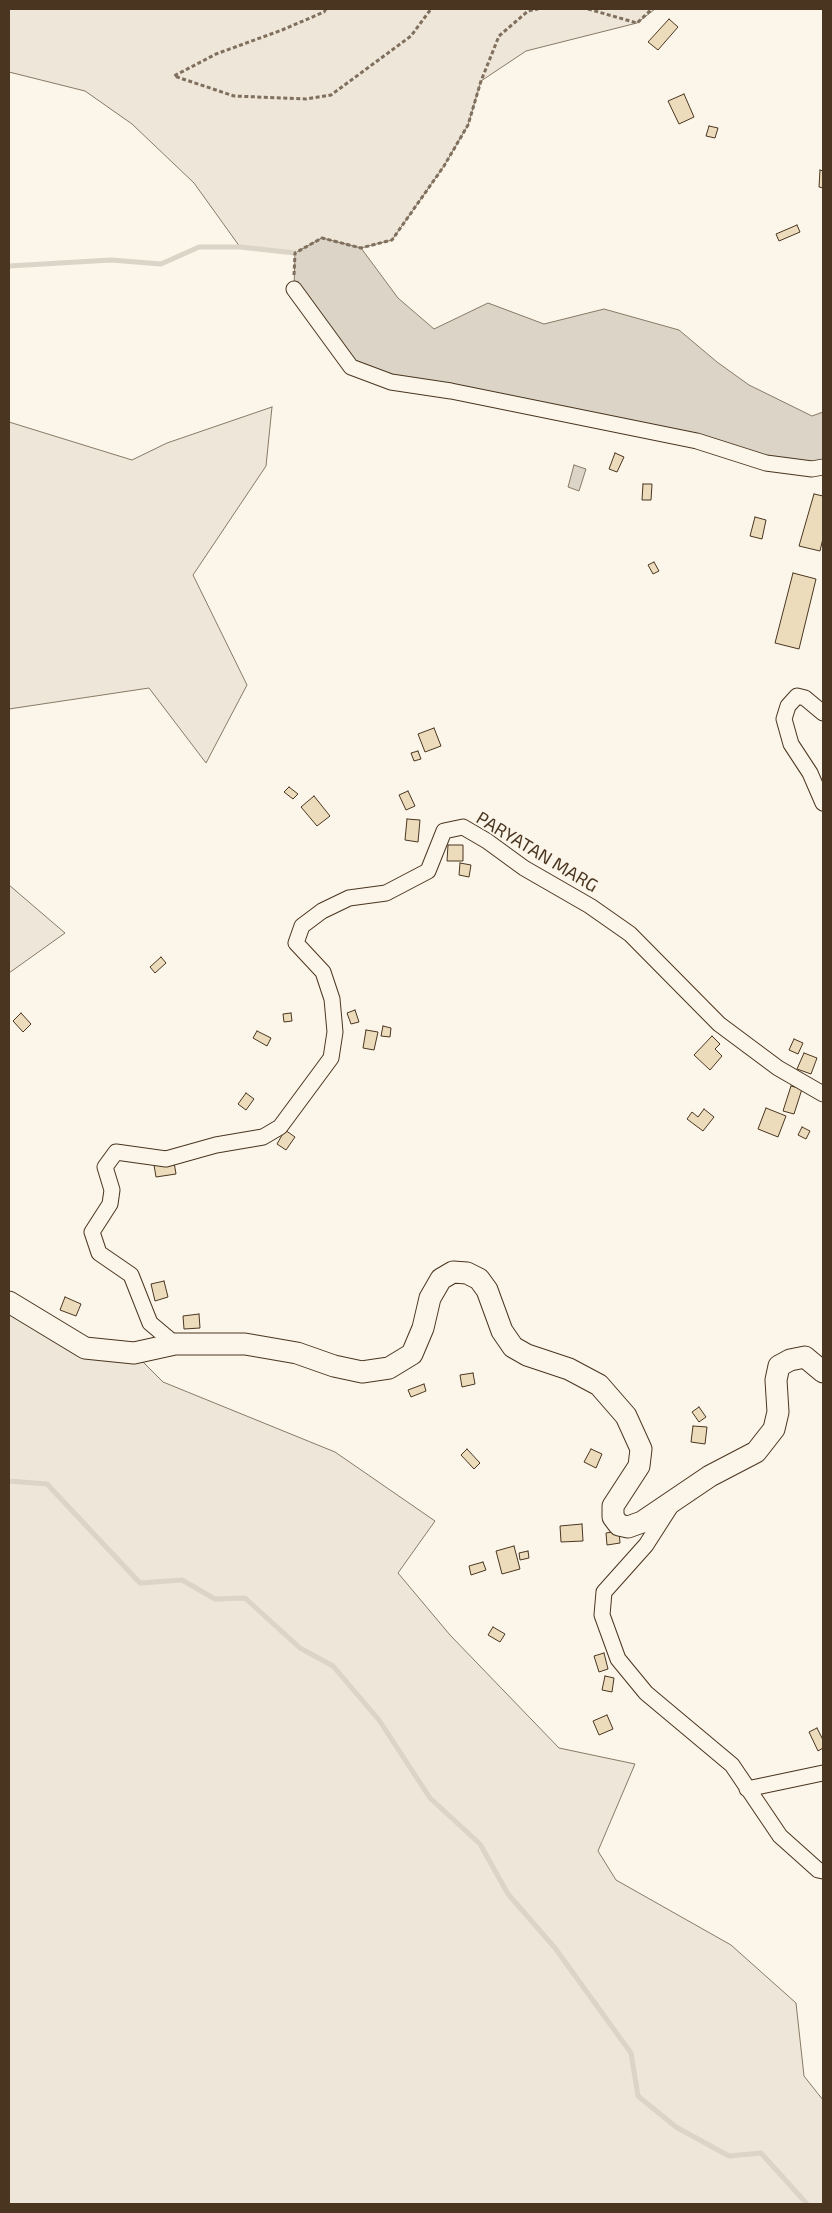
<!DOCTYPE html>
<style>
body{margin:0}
#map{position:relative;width:832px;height:2213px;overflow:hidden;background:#fbf6e9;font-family:"Exo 2",sans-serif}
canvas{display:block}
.frame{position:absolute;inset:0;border:10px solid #4a3520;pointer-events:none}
</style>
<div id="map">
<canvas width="832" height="2213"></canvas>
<div class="frame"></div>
</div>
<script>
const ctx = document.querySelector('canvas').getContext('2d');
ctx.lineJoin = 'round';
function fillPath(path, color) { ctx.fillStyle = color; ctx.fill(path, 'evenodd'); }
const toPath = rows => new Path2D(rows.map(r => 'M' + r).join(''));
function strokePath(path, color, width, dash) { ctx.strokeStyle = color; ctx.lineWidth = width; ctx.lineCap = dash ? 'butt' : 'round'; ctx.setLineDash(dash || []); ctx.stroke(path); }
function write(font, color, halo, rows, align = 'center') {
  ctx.font = font + ' "Exo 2",sans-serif'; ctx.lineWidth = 4; ctx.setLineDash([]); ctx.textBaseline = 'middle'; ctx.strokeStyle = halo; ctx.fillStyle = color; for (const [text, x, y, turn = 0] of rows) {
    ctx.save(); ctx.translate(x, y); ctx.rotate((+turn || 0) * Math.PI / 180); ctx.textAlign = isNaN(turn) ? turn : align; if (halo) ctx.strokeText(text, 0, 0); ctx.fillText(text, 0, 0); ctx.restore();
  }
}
const green = toPath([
 [9,9,655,9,637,23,526,51,481,81,468,125,444,166,392,240,361,248,322,238,295,253,240,247,194,183,132,124,85,91,9,72,9,9],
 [272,407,266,466,193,575,247,685,206,763,149,688,9,709,9,422,132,460,167,443,272,407],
 [9,885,65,933,9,973,9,885],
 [9,1302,85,1348,134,1353,163,1382,335,1452,435,1521,398,1573,450,1635,559,1748,635,1764,598,1851,616,1880,731,1945,796,2003,804,2076,823,2100,823,2204,9,2204,9,1302]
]);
fillPath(green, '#ede6d9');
strokePath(green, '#887966', 1);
const water = toPath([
 [322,238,361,248,398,298,434,329,488,303,544,324,604,309,679,330,717,362,749,385,812,416,823,412,823,467,812,469,351,367,294,289,295,253,322,238],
 [574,465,586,469,579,491,568,487,574,465]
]);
fillPath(water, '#dcd4c6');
strokePath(water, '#887966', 1);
strokePath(toPath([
 [9,266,111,260,161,264,199,247,240,247,295,253,300,257],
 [9,1481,47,1484,140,1583,182,1580,215,1599,245,1598,300,1648,333,1666,379,1720,430,1798,480,1844,508,1894,555,1948,631,2053,638,2096,676,2127,729,2156,761,2153,807,2204]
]), '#dcd4c6', 5);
const building = toPath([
 [669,19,678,27,658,50,648,42,669,19],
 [684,94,694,117,679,124,668,101,684,94],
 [709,126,718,128,715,138,706,136,709,126],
 [820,170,823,171,823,188,819,187,820,170],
 [797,225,800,232,779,241,776,234,797,225],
 [615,453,624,457,617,472,609,469,615,453],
 [643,484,652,484,651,500,642,500,643,484],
 [814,494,823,496,823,538,820,551,799,546,814,494],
 [755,517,766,520,762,539,750,536,755,517],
 [654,562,659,571,653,574,648,565,654,562],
 [793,573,816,579,799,649,775,643,793,573],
 [434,728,441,746,425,752,418,734,434,728],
 [418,751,421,759,414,761,411,753,418,751],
 [289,787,298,794,293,799,284,792,289,787],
 [408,791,415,806,406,810,399,795,408,791],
 [314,796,330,816,317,826,301,807,314,796],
 [407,819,420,820,418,842,405,840,407,819],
 [448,845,463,845,463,861,447,861,448,845],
 [460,863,471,865,469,877,459,875,460,863],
 [161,957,166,963,155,973,150,967,161,957],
 [355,1010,359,1022,351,1024,347,1013,355,1010],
 [21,1013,31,1024,23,1032,13,1021,21,1013],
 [291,1013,292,1021,284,1022,283,1014,291,1013],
 [383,1026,391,1028,390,1037,381,1036,383,1026],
 [366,1030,378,1032,374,1050,363,1048,366,1030],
 [257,1031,271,1038,267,1046,253,1038,257,1031],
 [712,1036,720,1044,715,1049,722,1056,710,1070,694,1055,712,1036],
 [794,1039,803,1043,798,1054,789,1050,794,1039],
 [804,1053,817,1058,811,1074,797,1069,804,1053],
 [791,1086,802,1089,794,1114,783,1111,791,1086],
 [246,1093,254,1099,246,1110,238,1104,246,1093],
 [766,1108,786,1116,778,1137,758,1129,766,1108],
 [704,1109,714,1117,703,1131,687,1119,692,1112,698,1117,704,1109],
 [802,1127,810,1131,806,1139,798,1135,802,1127],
 [285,1130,295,1137,286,1150,277,1144,285,1130],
 [174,1162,176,1174,156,1177,154,1165,174,1162],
 [164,1281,168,1297,155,1301,151,1284,164,1281],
 [65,1297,81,1304,76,1316,60,1310,65,1297],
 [199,1314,200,1328,184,1329,183,1316,199,1314],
 [473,1373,475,1384,462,1387,460,1375,473,1373],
 [424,1384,426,1391,411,1397,408,1390,424,1384],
 [699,1407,706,1417,699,1422,692,1412,699,1407],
 [693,1426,707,1427,705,1444,691,1442,693,1426],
 [467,1449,480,1463,474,1469,461,1455,467,1449],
 [591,1449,602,1454,596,1468,584,1462,591,1449],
 [582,1524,583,1541,561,1542,560,1526,582,1524],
 [619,1531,620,1543,607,1545,606,1533,619,1531],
 [514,1546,520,1569,502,1574,496,1551,514,1546],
 [528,1551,529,1558,520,1560,519,1553,528,1551],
 [483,1562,486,1570,471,1575,469,1566,483,1562],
 [493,1627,505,1634,500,1642,488,1635,493,1627],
 [604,1653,608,1669,599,1672,594,1656,604,1653],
 [605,1676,614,1678,612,1692,602,1690,605,1676],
 [607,1715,613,1729,599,1735,593,1721,607,1715],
 [817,1728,823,1740,823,1748,818,1751,809,1732,817,1728]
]);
fillPath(building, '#ecdcbc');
strokePath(building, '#4a3520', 1);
const street = toPath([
 [294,289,351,367,391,382,451,391,697,441,766,463,812,469,823,467],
 [823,713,805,698,797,696,788,706,784,719,791,744,810,773,823,803],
 [175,1344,150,1323,131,1275,99,1253,92,1232,110,1204,112,1190,105,1167,116,1152,166,1159,216,1145,263,1137,280,1127,331,1058,335,1032,332,999,323,972,296,943,302,926,322,911,349,898,386,893,428,871,444,831,463,827,487,841,524,868,590,906,630,934,719,1024,778,1068,823,1094],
 [671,1506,646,1545,604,1592,602,1615,618,1659,646,1693,732,1765,780,1836,818,1870,823,1871],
 [747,1789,823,1773]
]);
const secondary = toPath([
 [9,1302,85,1348,134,1353,175,1344,245,1344,297,1353,334,1366,362,1372,389,1368,412,1354,423,1328,430,1298,441,1279,453,1272,467,1273,479,1279,487,1290,502,1331,513,1347,527,1355,569,1369,599,1385,626,1416,641,1449,639,1466,613,1506,613,1517,619,1525,628,1527,642,1522,710,1476,756,1452,774,1429,778,1412,776,1380,779,1366,790,1360,805,1357,823,1372]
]);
strokePath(street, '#4a3520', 17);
strokePath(secondary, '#4a3520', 23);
strokePath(toPath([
 [326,9,324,12,282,30,216,54,174,76,234,96,306,99,331,95,411,36,431,9],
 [588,9,637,23,652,9],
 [294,275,295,253,322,238,361,248,392,240,444,166,468,125,481,81,499,36,528,11,538,9]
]), '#7f6f5c', 3, [4, 2.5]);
strokePath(street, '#fbf6e9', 15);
strokePath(secondary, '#fbf6e9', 21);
write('18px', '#4a3520', '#fbf6e9', [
 ["PARYATAN MARG",537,852,31]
]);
</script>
